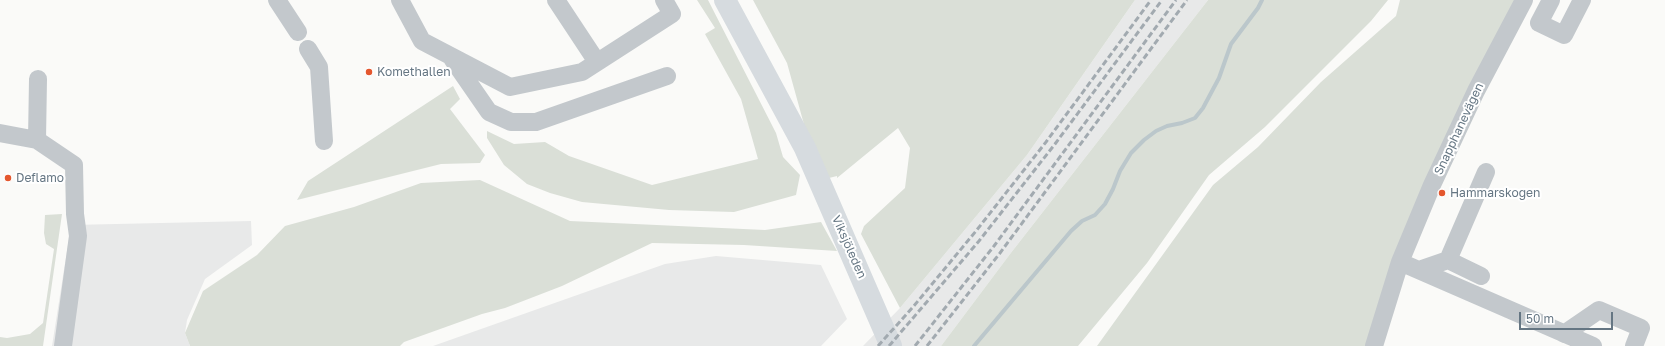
<!DOCTYPE html>
<meta charset="utf-8">
<style>
body{margin:0}
#map{position:relative;width:1665px;height:346px;overflow:hidden;background:#fafaf8;font-family:"Golos Text",sans-serif}
canvas{display:block}
.scale{position:absolute;left:1519px;top:312px;width:94px;height:18px;box-sizing:border-box;border:2px solid #657683;border-top:0;padding-left:5px;font-size:12px;line-height:14px;white-space:nowrap;color:#657683;-webkit-text-stroke:3px #fff;paint-order:stroke}
</style>
<div id="map">
<canvas width="1665" height="346"></canvas>
<div class="scale">50 m</div>
</div>
<script>
const ctx = document.querySelector('canvas').getContext('2d');
ctx.lineJoin = 'round';
function fillPath(path, color) { ctx.fillStyle = color; ctx.fill(path, 'evenodd'); }
const toPath = rows => new Path2D(rows.map(r => 'M' + r).join(''));
function strokePath(path, color, width, dash) { ctx.strokeStyle = color; ctx.lineWidth = width; ctx.lineCap = dash ? 'butt' : 'round'; ctx.setLineDash(dash || []); ctx.stroke(path); }
function write(font, color, halo, rows, align = 'center') {
  ctx.font = font + ' "Golos Text",sans-serif'; ctx.lineWidth = 4; ctx.setLineDash([]); ctx.textBaseline = 'middle'; ctx.strokeStyle = halo; ctx.fillStyle = color; for (const [text, x, y, turn = 0] of rows) {
    ctx.save(); ctx.translate(x, y); ctx.rotate((+turn || 0) * Math.PI / 180); ctx.textAlign = isNaN(turn) ? turn : align; if (halo) ctx.strokeText(text, 0, 0); ctx.fillText(text, 0, 0); ctx.restore();
  }
}
fillPath(toPath([
 [1135,0,1208,0,1010,254,941,346,863,346,900,308,1027,155],
 [251,221,252,245,205,279,187,320,185,333,190,346,52,346,71,225],
 [716,256,821,265,847,319,821,346,433,346,665,264]
]), '#e8e9e9');
fillPath(toPath([
 [697,0,708,0,776,133,783,157,800,175,796,195,734,212,669,210,582,202,550,193,527,184,504,165,487,138,487,131,514,144,545,142,569,156,652,185,758,159,741,99,705,34,715,28],
 [753,0,1135,0,1027,155,900,308,861,234,864,226,905,188,910,148,898,128,837,178,837,176,825,179,805,128,787,63],
 [1208,0,1388,0,1371,21,1265,127,1209,175,1147,263,1078,346,941,346,1010,254],
 [1400,0,1517,0,1367,346,1097,346,1213,185,1258,147,1321,82,1396,16],
 [453,86,460,99,450,109,485,155,480,163,441,164,297,200,308,181],
 [480,180,570,221,765,230,821,222,837,251,744,245,652,243,562,286,505,308,482,314,404,342,400,346,190,346,185,333,203,291,257,255,285,226,354,207,421,183],
 [62,214,43,346,0,346,0,337,7,338,30,334,43,323,54,249,46,244,44,233,45,215]
]), '#dadfd7');
strokePath(toPath([
 [974,346,1071,231,1082,221,1095,215,1105,204,1113,189,1120,171,1131,153,1144,140,1156,131,1167,126,1182,123,1195,118,1203,108,1219,78,1231,44,1258,8,1262,0]
]), '#bbc7cb', 4);
strokePath(toPath([
 [277,0,298,32],
 [400,0,422,41,510,87,582,72,672,14,664,0],
 [556,0,597,62],
 [1551,0,1539,23,1564,35,1582,0],
 [308,49,319,67,324,141],
 [453,60,489,112,511,122,536,122,667,76],
 [0,133,37,140,74,165,75,214,78,236,63,346],
 [37,140,38,79],
 [1448,260,1481,276],
 [1400,262,1593,346],
 [1419,270,1448,260,1486,172],
 [1564,334,1599,310,1641,328,1634,346],
 [1374,346,1400,262,1432,185,1476,91,1524,0]
]), '#c3c8cc', 18);
strokePath(toPath([
 [725,0,805,148,891,346]
]), '#d6dbdf', 22);
strokePath(toPath([
 [878,346,913,307,976,231,1046,142,1151,0],
 [889,346,979,241,1055,144,1162,0],
 [915,346,994,246,1176,0],
 [927,346,1000,253,1187,0]
]), '#a2aab0', 3, [6, 3]);
for (const [x, y, r, color] of [
 [369,72,4,"#e4572e"],
 [8,178,4,"#e4572e"],
 [1442,193,4,"#e4572e"]
]) { const dot = new Path2D(); dot.arc(x, y, r, 0, 2 * Math.PI); ctx.fillStyle = color; ctx.fill(dot); strokePath(dot, '#fff', 1.5); }
write('12px', '#657683', '#fff', [
 ["Komethallen",377,72],
 ["Deflamo",16,178],
 ["Hammarskogen",1450,193]
], 'left');
write('12px', '#657683', '#fff', [
 ["Snapphanevägen",1459,129,-65],
 ["Viksjöleden",849,247,66]
]);
</script>
